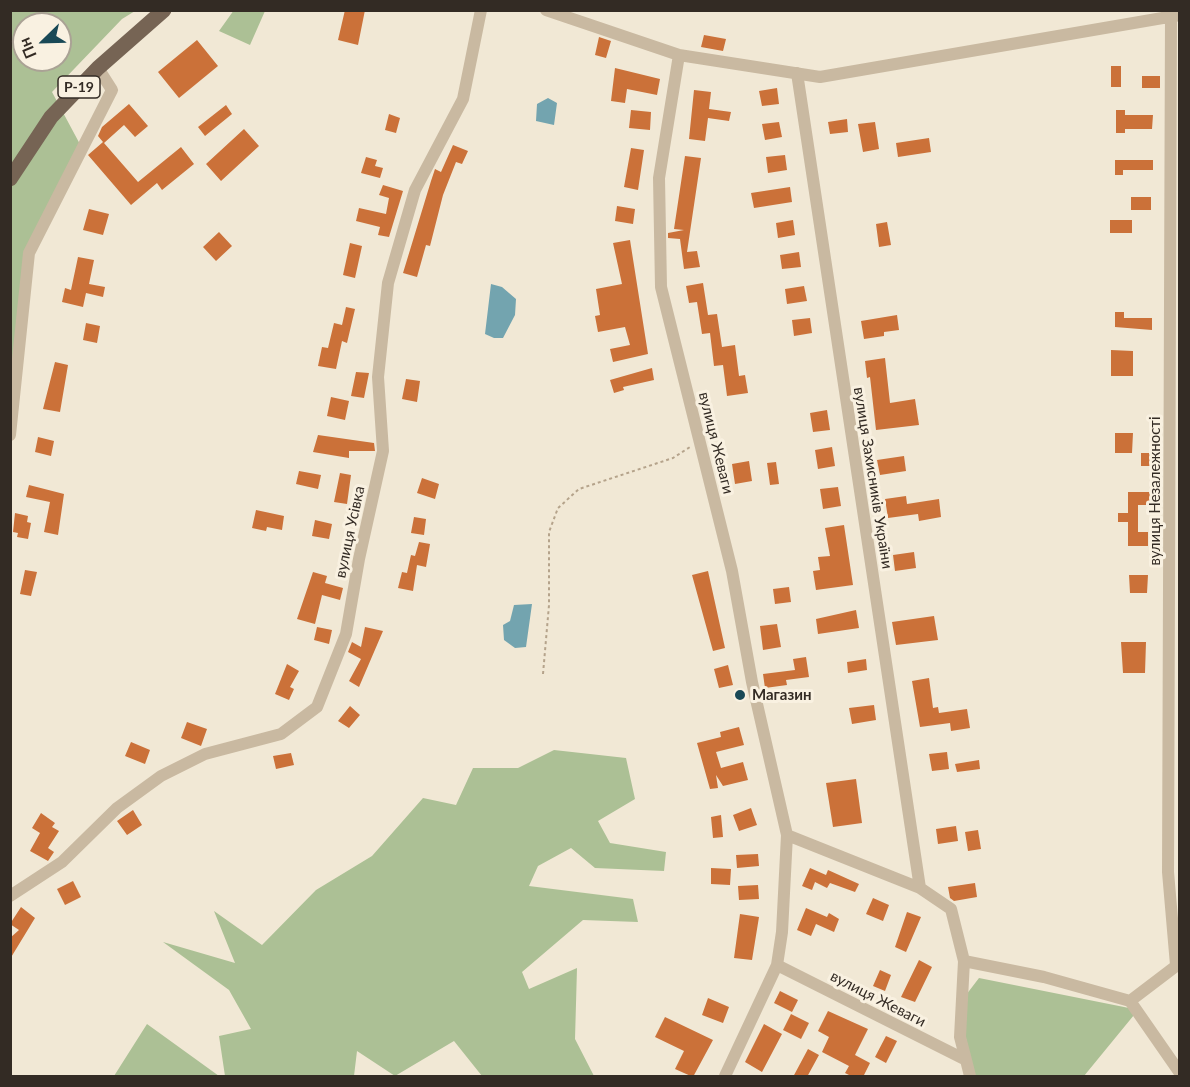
<!DOCTYPE html>
<meta charset="utf-8">
<style>
body{margin:0}
#map{position:relative;width:1190px;height:1087px;overflow:hidden;background:#f1e8d5;font-family:Lato,sans-serif}
canvas{display:block}
.frame{position:absolute;inset:0;border:12px solid #332b24;pointer-events:none}
.north{position:absolute;left:12px;top:12px;width:60px;height:60px;box-sizing:border-box;background:#f9f1e1;border:2px solid #aaa295;border-radius:50%;rotate:247deg;font-size:16px;font-weight:700;line-height:24px;text-align:center;color:#332b24}
.north::after{content:'';display:block;margin:auto;width:21px;height:27px;background:#194956;clip-path:polygon(50% 0,100% 100%,50% 72%,0 100%)}
</style>
<div id="map">
<canvas width="1190" height="1087"></canvas>
<div class="frame"></div>
<div class="north">Пн</div>
</div>
<script>
const ctx = document.querySelector('canvas').getContext('2d');
ctx.lineJoin = 'round';
function fillPath(path, color) { ctx.fillStyle = color; ctx.fill(path, 'evenodd'); }
const toPath = rows => new Path2D(rows.map(r => 'M' + r).join(''));
function strokePath(path, color, width, dash) { ctx.strokeStyle = color; ctx.lineWidth = width; ctx.lineCap = dash ? 'butt' : 'round'; ctx.setLineDash(dash || []); ctx.stroke(path); }
function write(font, color, halo, rows, align = 'center') {
  ctx.font = font + ' Lato,sans-serif'; ctx.lineWidth = 6; ctx.setLineDash([]); ctx.textBaseline = 'middle'; ctx.strokeStyle = halo; ctx.fillStyle = color; for (const [text, x, y, turn = 0] of rows) {
    ctx.save(); ctx.translate(x, y); ctx.rotate((+turn || 0) * Math.PI / 180); ctx.textAlign = isNaN(turn) ? turn : align; if (halo) ctx.strokeText(text, 0, 0); ctx.fillText(text, 0, 0); ctx.restore();
  }
}
fillPath(toPath([
 [234,10,265,11,250,45,219,31],
 [11,11,135,11,122,19,52,92,82,148,29,253,11,435],
 [24,24,60,24,60,60,24,60],
 [554,750,626,758,635,799,598,821,610,843,666,852,664,871,595,868,571,848,538,866,529,886,633,899,638,922,583,920,522,972,529,989,577,968,575,1039,594,1076,482,1076,454,1041,395,1076,357,1051,354,1076,225,1076,219,1036,251,1029,229,990,163,942,235,963,214,911,262,945,316,890,372,856,423,798,456,805,473,768,518,768],
 [979,978,1129,1008,1134,1015,1084,1076,974,1076,966,1039,966,995],
 [147,1024,219,1076,114,1076]
]), '#acc095');
fillPath(toPath([
 [548,98,557,103,554,125,536,121,537,104],
 [491,284,502,287,516,299,515,315,503,338,494,338,485,334],
 [532,604,526,647,515,648,504,640,503,625,510,621,514,605]
]), '#73a4af');
fillPath(toPath([
 [345,10,365,10,358,45,338,40],
 [704,35,726,39,723,51,701,47],
 [599,37,611,41,606,58,595,55],
 [197,40,218,66,179,98,158,72],
 [1111,66,1121,66,1121,87,1111,87],
 [615,68,660,79,657,95,627,89,625,103,611,101],
 [1142,76,1160,76,1160,88,1142,88],
 [777,88,779,104,762,106,759,91],
 [694,90,711,92,709,109,731,112,729,121,708,118,705,141,689,139],
 [129,104,148,126,135,137,124,125,104,143,138,182,181,147,194,164,162,190,157,183,131,205,88,155,103,142,98,136,102,127],
 [226,105,232,114,205,136,198,127],
 [631,110,651,112,650,130,629,128],
 [1116,110,1125,110,1125,115,1153,115,1152,129,1125,129,1125,133,1116,133],
 [389,114,400,118,396,133,385,130],
 [847,119,848,132,830,134,828,122],
 [779,122,782,137,765,140,762,124],
 [875,122,879,149,863,152,858,124],
 [244,129,259,146,221,181,206,164],
 [929,138,931,152,898,157,896,143],
 [453,145,468,151,462,164,456,162,443,195,430,246,426,245,417,277,403,273,431,181,435,169,441,172],
 [631,148,644,150,638,190,624,187],
 [785,155,787,170,768,173,766,157],
 [685,156,701,158,687,252,697,251,700,267,684,269,680,239,668,238,668,233,684,230,674,229],
 [366,157,377,160,375,166,383,168,380,178,361,173],
 [1115,160,1153,160,1153,170,1123,170,1123,175,1115,175],
 [383,185,403,191,389,237,378,235,380,227,356,221,359,208,386,214,389,198,379,195],
 [790,187,792,202,754,208,751,193],
 [1131,197,1151,197,1151,210,1131,210],
 [617,206,635,209,633,224,615,221],
 [89,209,109,214,103,235,83,230],
 [793,220,795,235,778,238,776,223],
 [1110,220,1132,220,1132,233,1110,233],
 [887,222,891,245,879,247,876,224],
 [219,232,232,246,216,261,203,247],
 [630,240,648,354,613,362,610,349,630,345,625,327,598,332,595,316,600,315,596,289,622,284,613,243],
 [350,243,362,246,355,278,343,275],
 [799,252,801,267,782,269,780,255],
 [78,257,94,260,89,284,105,287,103,297,86,293,83,307,62,302,65,288,71,290],
 [703,283,708,315,717,314,722,347,735,345,739,376,745,375,748,393,727,396,723,365,714,366,710,333,702,334,697,302,689,303,686,286],
 [804,286,807,301,787,304,785,289],
 [346,307,355,309,347,343,342,341,336,369,318,366,322,347,328,348,334,323,342,325],
 [1115,312,1124,312,1124,318,1152,318,1152,330,1115,327],
 [897,315,899,330,884,332,884,336,864,339,861,321],
 [810,318,812,333,794,336,792,320],
 [86,323,100,326,97,343,83,340],
 [1111,350,1133,351,1133,376,1111,376],
 [885,358,890,403,915,399,919,425,876,430,870,377,867,378,865,361],
 [55,362,68,365,60,412,43,409],
 [652,368,654,380,623,387,624,390,614,393,610,380],
 [356,372,369,373,364,398,351,396],
 [406,379,420,381,417,402,402,399],
 [331,397,349,401,345,420,327,416],
 [827,410,830,430,813,432,810,413],
 [1115,433,1133,433,1132,453,1115,453],
 [318,435,374,443,375,451,349,451,349,458,313,452],
 [38,437,54,441,51,456,35,452],
 [832,447,835,466,818,469,815,450],
 [1141,453,1157,453,1157,466,1141,466],
 [904,456,906,471,880,475,877,460],
 [749,461,752,481,735,484,732,464],
 [776,462,779,484,770,485,767,463],
 [299,471,321,475,318,489,296,484],
 [340,473,351,475,347,504,334,502],
 [422,478,439,484,435,499,417,493],
 [29,485,64,494,58,535,44,532,50,502,26,497],
 [838,487,841,506,823,509,820,489],
 [1128,492,1151,492,1151,505,1138,505,1138,532,1148,532,1148,546,1128,546,1128,522,1118,522,1118,513,1128,513],
 [906,496,907,504,939,499,941,517,919,521,918,514,888,518,885,499],
 [256,510,284,516,282,530,267,527,266,531,252,528],
 [15,513,28,516,27,522,31,523,28,539,17,537,18,533,13,532],
 [414,517,426,519,424,535,411,533],
 [315,520,332,524,329,539,312,536],
 [844,525,853,585,816,590,813,571,820,570,818,557,830,556,825,528],
 [419,542,430,544,426,567,417,565,413,591,398,588,402,572,407,573,411,555,415,556],
 [914,552,916,568,895,571,893,555],
 [25,570,37,572,31,596,20,594],
 [708,571,725,648,713,651,692,575],
 [313,572,327,576,325,583,343,588,340,600,322,595,315,624,297,619],
 [1129,575,1148,575,1147,593,1130,593],
 [789,587,791,602,775,604,773,589],
 [856,610,859,628,818,634,816,619],
 [934,616,938,640,896,645,892,622],
 [777,624,781,647,763,650,760,626],
 [317,627,332,630,329,644,314,640],
 [365,627,383,631,359,687,349,681,361,659,348,652,352,642,361,647],
 [1121,642,1146,642,1145,673,1123,673],
 [806,657,809,677,786,680,787,685,765,688,763,674,795,670,793,659],
 [866,659,867,670,848,673,847,662],
 [287,664,299,671,290,687,294,689,289,700,275,694],
 [728,665,733,685,719,688,714,669],
 [929,678,933,708,938,707,939,713,967,709,970,728,951,731,950,723,920,727,912,681],
 [874,705,876,720,852,724,849,708],
 [350,706,360,715,349,728,338,721],
 [187,722,207,729,201,746,181,738],
 [739,727,744,745,716,752,721,768,743,762,748,780,723,786,716,775,718,788,710,789,697,743,721,737,720,732],
 [131,742,150,750,145,764,125,756],
 [947,752,949,769,932,771,929,754],
 [291,753,294,765,276,769,273,756],
 [979,760,980,769,957,772,955,764],
 [856,779,862,823,833,827,826,783],
 [751,808,757,825,739,831,733,815],
 [133,810,142,825,127,835,117,821],
 [41,813,55,823,52,827,59,831,48,848,54,852,48,861,30,851,40,833,32,828],
 [721,815,723,837,713,838,711,817],
 [956,826,958,841,938,844,936,829],
 [978,830,981,849,968,851,965,832],
 [758,854,759,866,737,868,736,855],
 [711,868,731,869,730,885,711,884],
 [810,868,826,875,828,870,859,884,855,892,830,883,827,888,815,882,812,890,802,886],
 [73,881,81,897,65,905,57,889],
 [975,883,977,897,954,901,950,898,948,887],
 [758,885,759,899,739,900,738,886],
 [873,898,889,905,883,921,866,914],
 [21,907,35,918,10,959,10,938,19,930,10,924],
 [806,908,827,917,829,913,839,919,834,932,816,924,811,936,797,930],
 [907,912,921,917,906,952,895,947],
 [740,914,759,917,752,960,734,958],
 [919,960,932,967,915,1002,901,997],
 [880,970,891,975,885,991,873,986],
 [780,991,798,1000,792,1012,774,1003],
 [708,998,729,1007,723,1023,702,1015],
 [828,1011,868,1029,855,1055,870,1063,863,1077,853,1077,845,1073,849,1066,822,1052,829,1037,818,1031],
 [791,1014,809,1023,801,1039,783,1030],
 [665,1017,713,1040,693,1077,675,1069,684,1051,655,1037],
 [764,1024,782,1034,762,1072,745,1062],
 [886,1036,897,1041,886,1063,875,1057],
 [808,1049,819,1055,807,1077,793,1077]
]), '#cb7139');
strokePath(toPath([
 [543,674,549,605,549,532,558,508,579,489,673,458,690,447]
]), '#b5a38b', 2, [3, 3]);
strokePath(toPath([
 [546,10,679,55,820,77,1180,15],
 [1171,17,1168,872,1176,965],
 [679,55,659,178,661,287,732,571,752,682,787,835],
 [797,73,920,888],
 [10,435,29,253,112,90,98,68],
 [10,896,62,862,117,808,161,776,205,754,281,734,317,707,346,634,359,559,383,451,378,377,388,283,415,190,463,99,481,10],
 [964,961,1044,977,1130,1001],
 [1180,963,1130,1001,1180,1073],
 [966,1060,777,965,782,932,787,835,920,888,951,909,964,961,960,1037,966,1060,970,1076],
 [725,1076,777,965]
]), '#c9b9a1', 12);
strokePath(toPath([
 [10,179,51,117,98,68,164,10]
]), '#766454', 15);
for (const [x, y, r, color] of [
 [740,695,6,"#194956"]
]) { const dot = new Path2D(); dot.arc(x, y, r, 0, 2 * Math.PI); ctx.fillStyle = color; ctx.fill(dot); strokePath(dot, '#f9f1e1', 2); }
for (const [x, y, w] of [
 [79,87,42]
]) { const box = new Path2D(); box.roundRect(x - w / 2, y - 11, w, 22, 4.5); ctx.fillStyle = '#f9f1e1'; ctx.fill(box); strokePath(box, '#332b24', 1.5); }
write('bold 14px', '#332b24', null, [
 ["Р-19",79,87]
]);
write('15px', '#332b24', '#f9f1e1', [
 ["вулиця Жеваги",716,443,76],
 ["вулиця Захисників України",873,478,81],
 ["вулиця Незалежності",1155,491,-90],
 ["вулиця Усівка",350,532,-78],
 ["вулиця Жеваги",878,999,27]
]);
write('bold 15px', '#332b24', '#f9f1e1', [
 ["Магазин",752,695]
], 'left');
</script>
